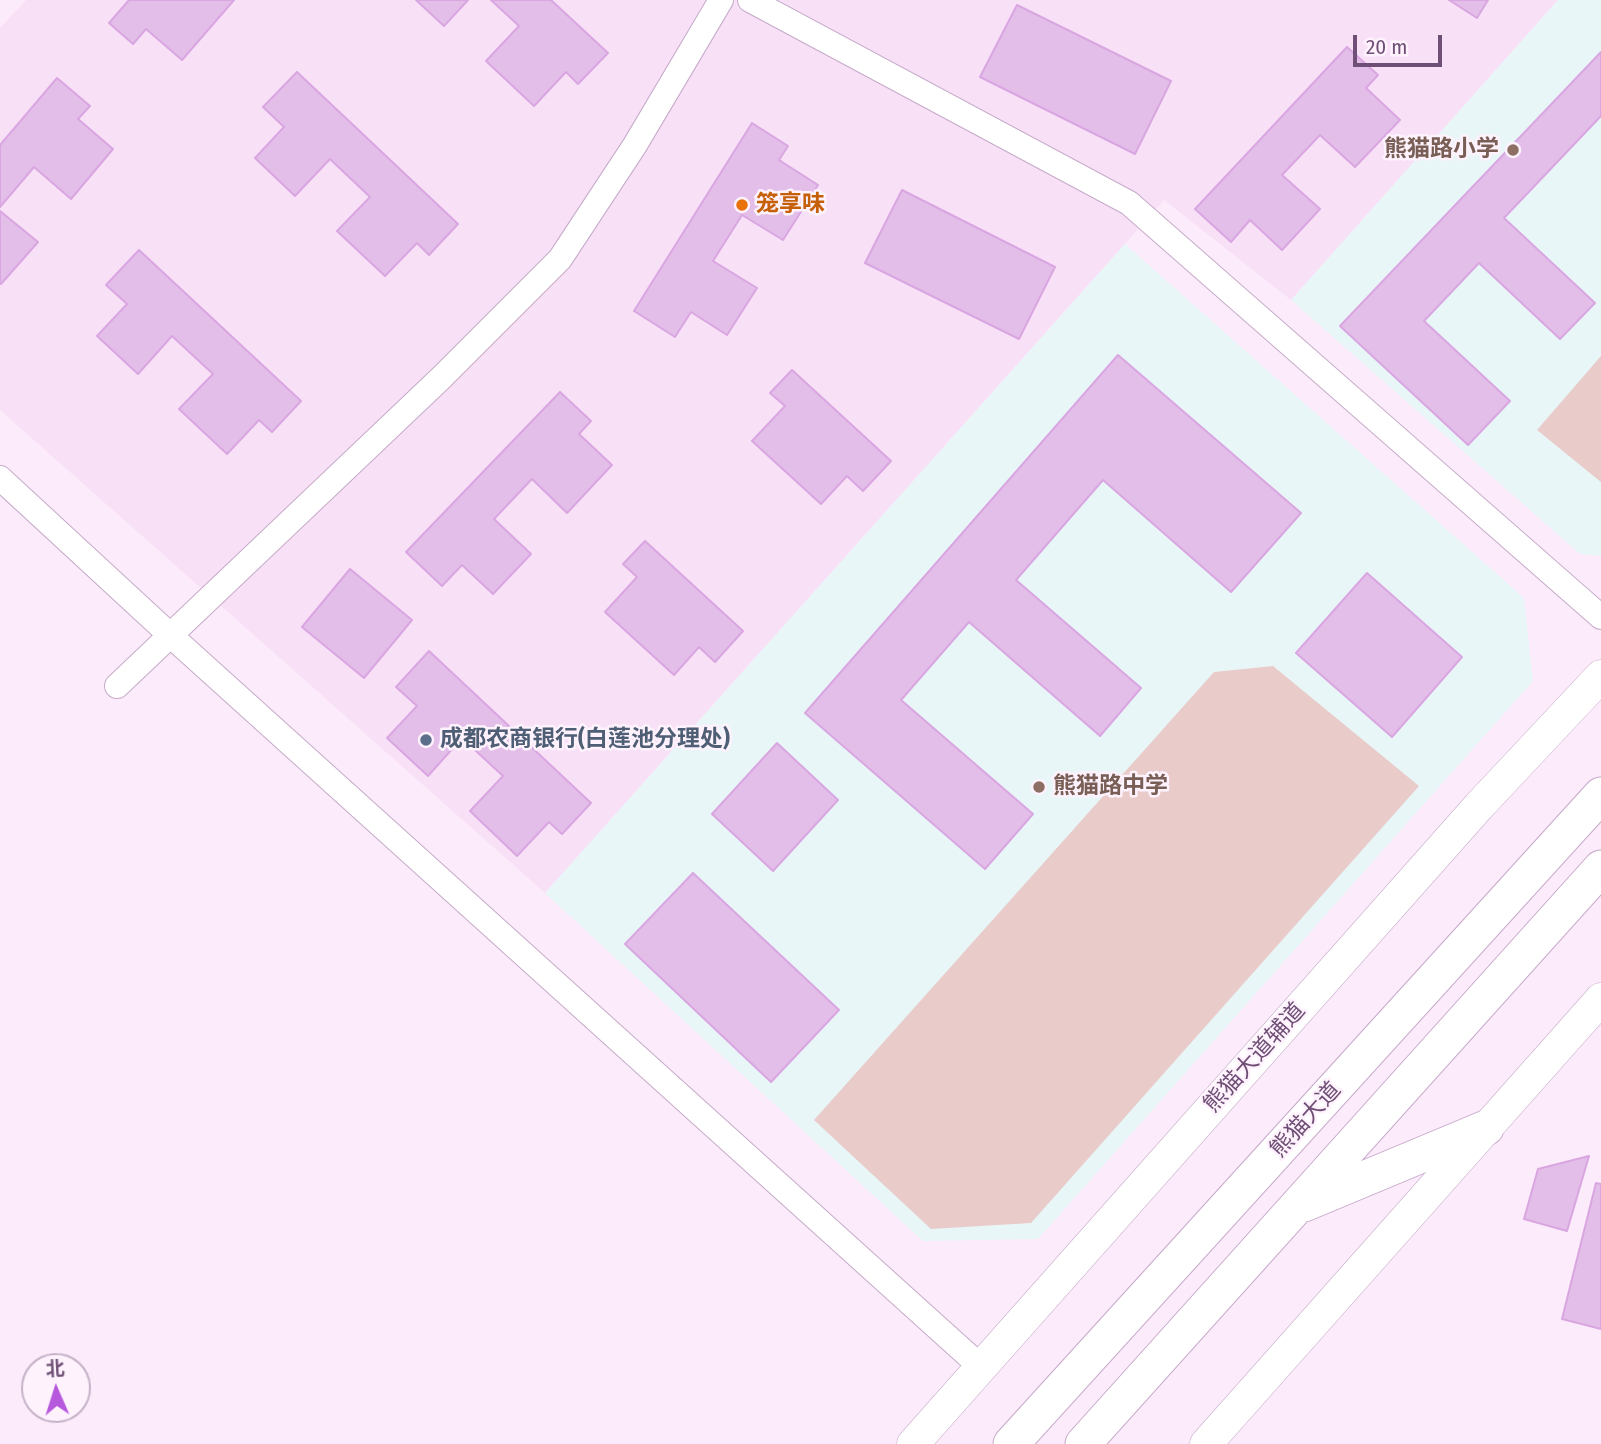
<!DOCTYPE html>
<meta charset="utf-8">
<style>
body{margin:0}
#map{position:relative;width:1601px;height:1444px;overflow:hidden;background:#fcebfa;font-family:"Fira Sans Condensed","Noto Sans SC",sans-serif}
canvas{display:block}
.north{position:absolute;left:21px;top:1353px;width:70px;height:70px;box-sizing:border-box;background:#fef2fd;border:2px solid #c5b1c7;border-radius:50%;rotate:357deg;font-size:19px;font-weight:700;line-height:28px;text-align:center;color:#6f4f76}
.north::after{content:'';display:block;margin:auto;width:24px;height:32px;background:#b659dd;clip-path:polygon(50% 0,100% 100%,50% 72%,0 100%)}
.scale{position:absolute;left:1353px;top:35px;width:89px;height:32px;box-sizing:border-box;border:4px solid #6f4f76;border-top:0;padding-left:9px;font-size:21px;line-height:24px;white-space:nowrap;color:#6f4f76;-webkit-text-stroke:5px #fef2fd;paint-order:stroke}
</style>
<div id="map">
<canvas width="1601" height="1444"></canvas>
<div class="north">北</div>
<div class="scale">20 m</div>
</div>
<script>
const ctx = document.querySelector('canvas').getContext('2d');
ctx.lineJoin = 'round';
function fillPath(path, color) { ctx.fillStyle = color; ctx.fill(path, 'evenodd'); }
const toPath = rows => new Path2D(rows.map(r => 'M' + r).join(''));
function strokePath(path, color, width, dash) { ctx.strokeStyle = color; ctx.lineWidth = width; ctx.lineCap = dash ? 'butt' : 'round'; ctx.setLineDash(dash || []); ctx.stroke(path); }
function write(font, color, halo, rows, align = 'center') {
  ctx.font = font + ' "Fira Sans Condensed","Noto Sans SC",sans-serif'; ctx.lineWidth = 5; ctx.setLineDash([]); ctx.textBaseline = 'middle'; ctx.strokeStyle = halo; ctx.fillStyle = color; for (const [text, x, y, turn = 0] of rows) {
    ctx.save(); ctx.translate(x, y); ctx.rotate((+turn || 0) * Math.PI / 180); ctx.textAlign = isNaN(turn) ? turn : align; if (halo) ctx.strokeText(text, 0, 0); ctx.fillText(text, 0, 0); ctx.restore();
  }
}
fillPath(toPath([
 [26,0,1558,0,1291,300,1164,200,545,893,0,410,0,28]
]), '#f8e0f7');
fillPath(toPath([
 [1558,0,1601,0,1601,556,1580,554,1291,300],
 [1125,244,1524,598,1533,681,1038,1239,923,1241,545,893]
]), '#e8f6f8');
fillPath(toPath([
 [1601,356,1601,482,1537,430],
 [1273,666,1419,786,1031,1223,931,1229,814,1120,1214,672]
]), '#e9ccca');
const building = toPath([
 [129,0,234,0,182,60,146,29,133,44,109,23,129,0],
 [416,0,468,0,444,26,416,0],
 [491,0,551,0,608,53,578,84,566,72,534,106,486,61,519,26,491,0],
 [1449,0,1488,0,1477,18,1449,0],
 [1017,5,1171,81,1135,154,980,77,1017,5],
 [1347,47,1378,75,1366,88,1400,120,1355,167,1320,135,1282,175,1320,209,1282,250,1250,220,1231,242,1195,209,1347,47],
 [1601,52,1601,116,1504,218,1595,303,1560,339,1479,263,1424,321,1510,401,1468,445,1340,326,1601,52],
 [297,72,458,224,429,255,417,243,385,276,337,231,370,197,330,159,295,196,255,158,284,127,263,107,297,72],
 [57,78,90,106,78,119,113,149,71,199,34,167,0,207,0,145,57,78],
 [752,123,788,146,779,160,818,185,783,240,742,215,713,261,757,288,727,335,691,312,675,337,634,311,752,123],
 [902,190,1055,267,1019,339,865,263,902,190],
 [0,211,38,242,1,284,0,283,0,211],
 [139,250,301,401,272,432,259,420,227,454,179,409,213,374,172,336,138,374,97,336,127,304,106,285,139,250],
 [1118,355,1301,513,1231,592,1103,480,1016,580,1141,688,1100,736,969,622,901,700,1033,814,985,869,805,713,1118,355],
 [792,370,891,461,863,491,847,476,821,504,752,441,785,406,770,393,792,370],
 [560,392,591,421,579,434,612,465,567,513,532,479,494,519,531,554,493,594,462,565,442,586,406,552,560,392],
 [645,541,743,631,715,662,699,647,674,675,605,612,637,577,623,564,645,541],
 [350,569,412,620,364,678,302,627,350,569],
 [1367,573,1462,657,1392,737,1296,653,1367,573],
 [429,651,591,803,562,834,549,822,517,856,470,811,503,776,462,738,428,776,387,738,417,706,396,687,429,651],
 [777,743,838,800,773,871,712,814,777,743],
 [693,873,839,1010,771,1082,625,944,693,873],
 [1589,1156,1567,1231,1524,1219,1538,1169,1589,1156],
 [1596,1183,1601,1184,1601,1329,1562,1319,1596,1183]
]);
fillPath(building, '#e3bee8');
strokePath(building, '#d9a6e1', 2);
const minor = toPath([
 [750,0,1129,203,1601,617],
 [0,478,170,635,981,1367],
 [117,686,441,378,560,259,635,145,721,0]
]);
const tertiary = toPath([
 [913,1444,1479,806,1601,676],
 [1206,1444,1601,999]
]);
const secondary = toPath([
 [1304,1204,1486,1128],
 [1011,1444,1601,795],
 [1083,1444,1601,868]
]);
strokePath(minor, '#c6abc9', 26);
strokePath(tertiary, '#c6abc9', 33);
strokePath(secondary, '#c6a8ca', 37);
strokePath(minor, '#fff', 24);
strokePath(tertiary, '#fff', 32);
strokePath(secondary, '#fff', 35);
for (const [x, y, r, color] of [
 [1513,150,7,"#8d6e63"],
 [742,205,7,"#e8710a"],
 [426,740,7,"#5c6f8a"],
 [1039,787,7,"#8d6e63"]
]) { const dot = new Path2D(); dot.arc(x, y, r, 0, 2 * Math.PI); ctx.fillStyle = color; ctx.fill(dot); strokePath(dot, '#fef2fd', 2.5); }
write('bold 23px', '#785e54', '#fef2fd', [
 ["熊猫路小学",1499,150],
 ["熊猫路中学",1053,787,"left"]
], 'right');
write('bold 23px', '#c56008', '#fef2fd', [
 ["笼享味",756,205]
], 'left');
write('bold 23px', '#4e5e75', '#fef2fd', [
 ["成都农商银行(白莲池分理处)",440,740]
], 'left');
write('23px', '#6f4f76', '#fef2fd', [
 ["熊猫大道辅道",1255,1058,-48],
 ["熊猫大道",1306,1120,-48]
]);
</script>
